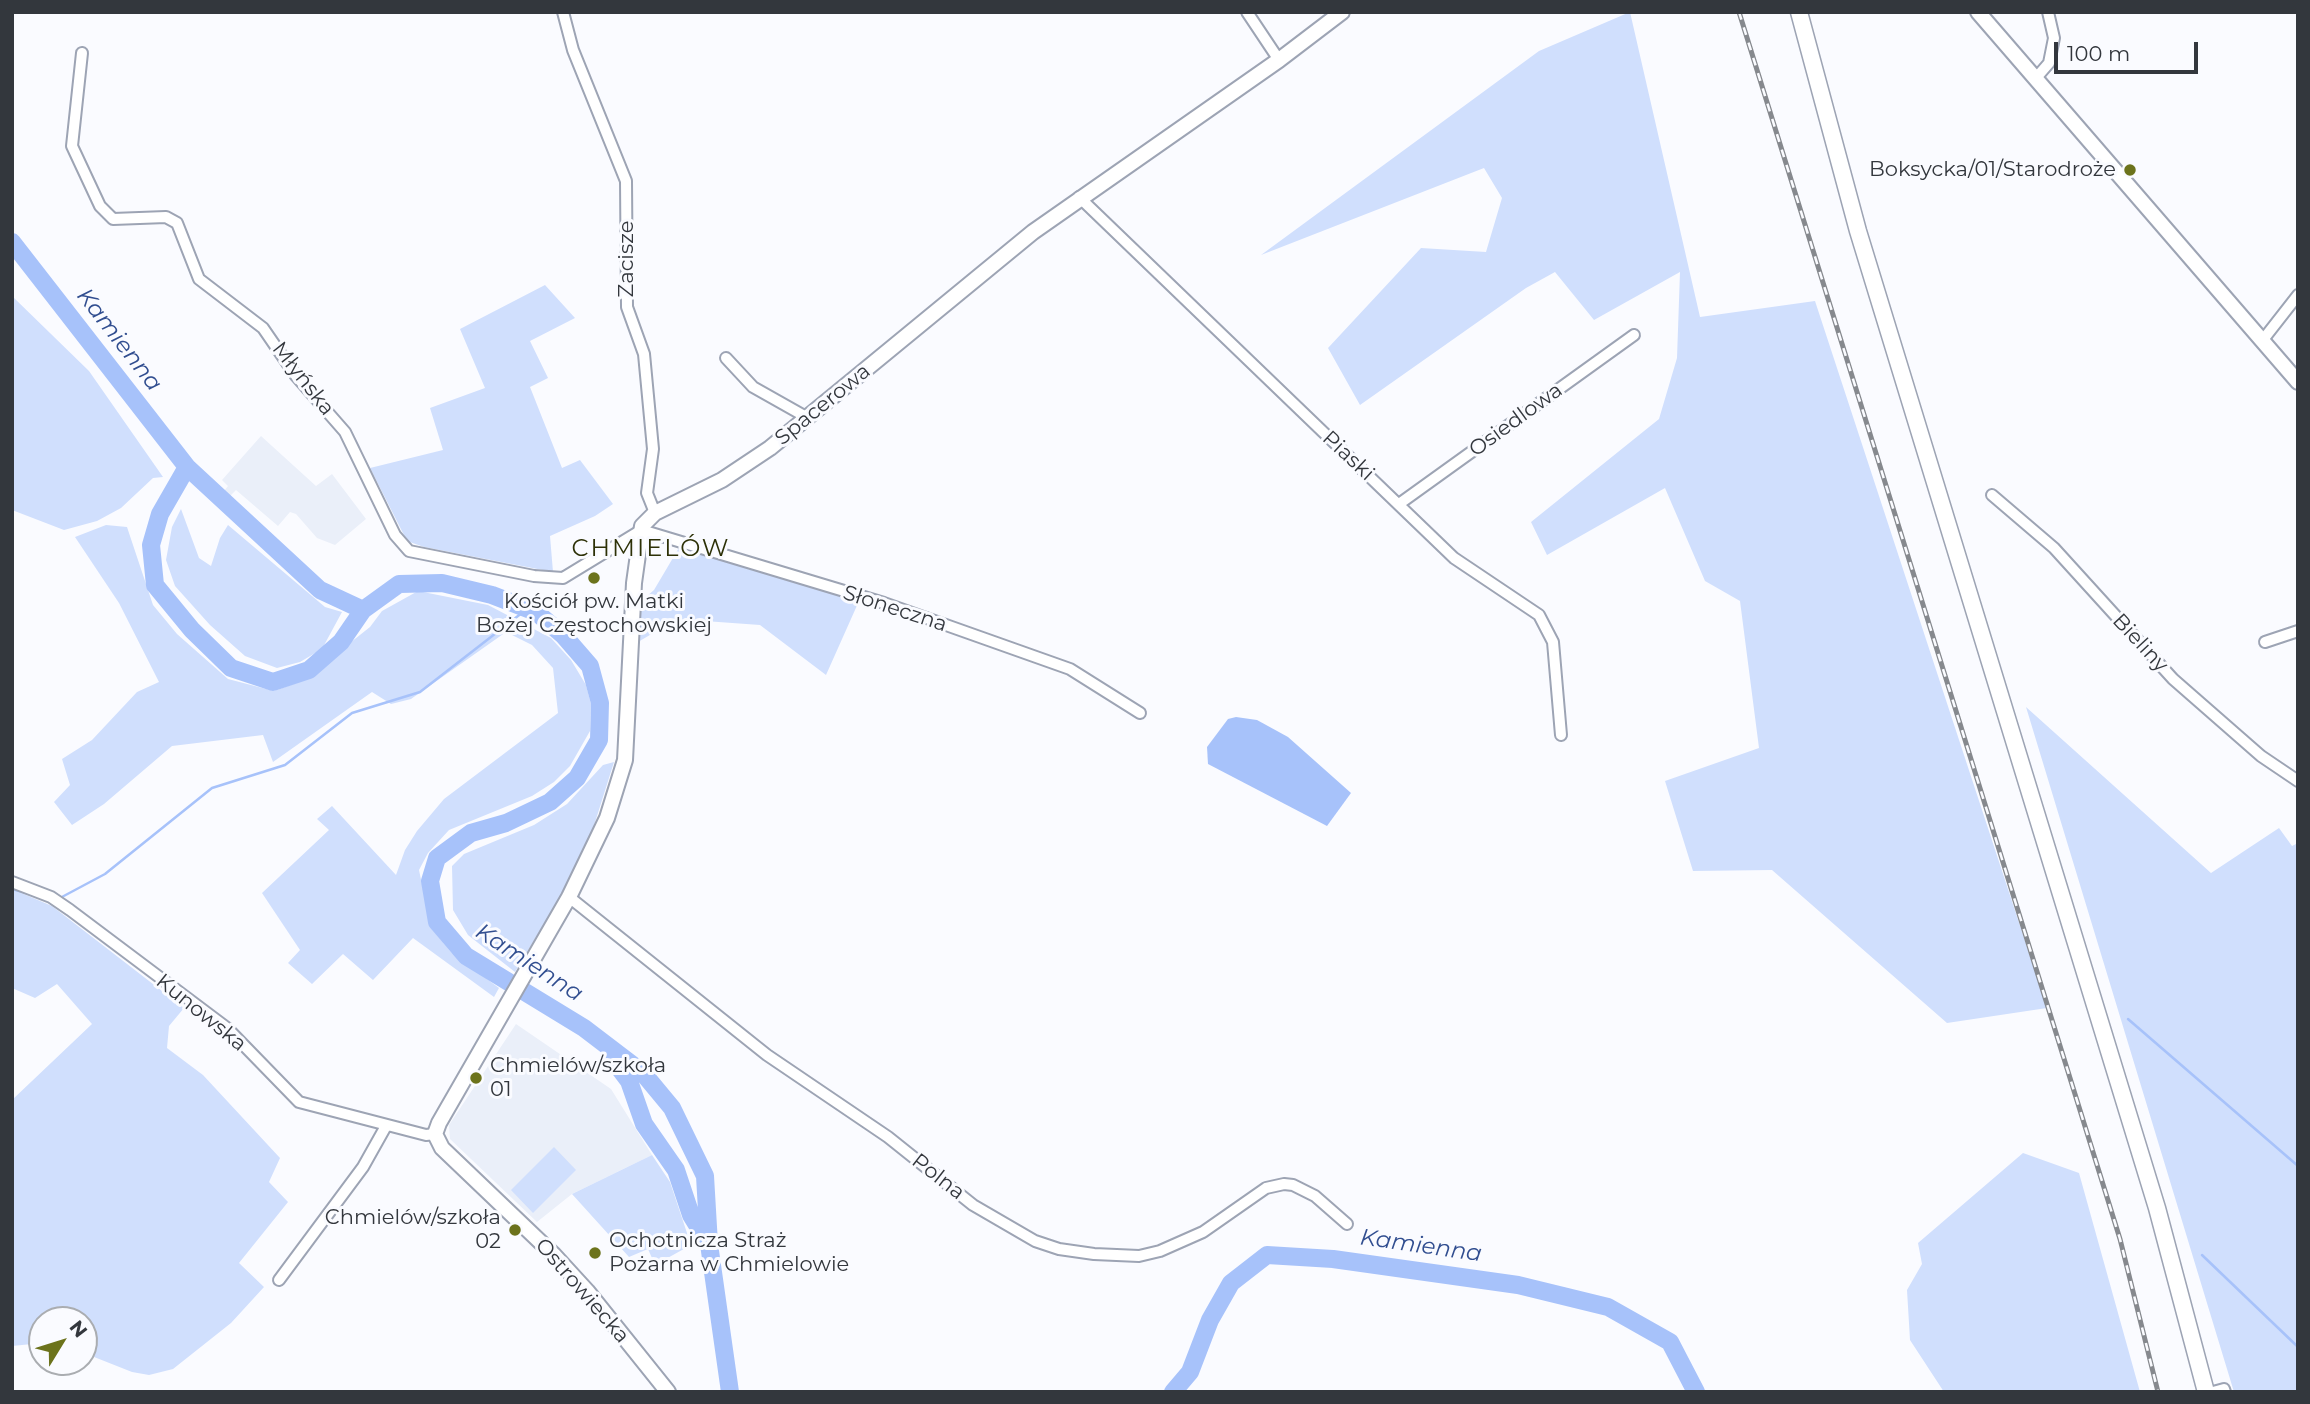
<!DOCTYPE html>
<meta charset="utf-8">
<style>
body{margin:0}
#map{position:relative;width:2310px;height:1404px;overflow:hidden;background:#fafbff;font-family:Montserrat,sans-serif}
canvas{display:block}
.frame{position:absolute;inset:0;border:14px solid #33373d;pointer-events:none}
.north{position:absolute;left:28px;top:1306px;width:70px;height:70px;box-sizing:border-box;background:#fafbff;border:2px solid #aaadb1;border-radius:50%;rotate:52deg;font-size:19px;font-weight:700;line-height:28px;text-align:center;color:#33373d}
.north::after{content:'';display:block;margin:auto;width:24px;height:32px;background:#6c731c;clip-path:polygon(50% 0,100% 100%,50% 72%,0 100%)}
.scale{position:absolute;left:2054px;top:42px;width:144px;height:32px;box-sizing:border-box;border:4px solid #33373d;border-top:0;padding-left:9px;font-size:21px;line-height:24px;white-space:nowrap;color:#33373d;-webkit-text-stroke:5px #fafbff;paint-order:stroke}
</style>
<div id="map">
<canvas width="2310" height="1404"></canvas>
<div class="frame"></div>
<div class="north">N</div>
<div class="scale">100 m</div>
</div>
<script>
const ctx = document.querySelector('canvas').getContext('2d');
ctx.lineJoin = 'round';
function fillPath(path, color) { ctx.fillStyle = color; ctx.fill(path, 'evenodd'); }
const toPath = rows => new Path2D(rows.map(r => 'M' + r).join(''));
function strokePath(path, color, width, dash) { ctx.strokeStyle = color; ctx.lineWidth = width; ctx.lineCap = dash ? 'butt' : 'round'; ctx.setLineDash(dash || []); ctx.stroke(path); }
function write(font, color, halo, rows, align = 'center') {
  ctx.font = font + ' Montserrat,sans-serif'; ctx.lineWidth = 6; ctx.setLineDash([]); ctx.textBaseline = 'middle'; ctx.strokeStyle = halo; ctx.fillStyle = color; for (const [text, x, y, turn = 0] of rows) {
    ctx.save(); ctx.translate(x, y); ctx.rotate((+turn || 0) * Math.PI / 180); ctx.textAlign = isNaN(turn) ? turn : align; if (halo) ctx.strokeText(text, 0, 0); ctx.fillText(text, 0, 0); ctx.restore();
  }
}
fillPath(toPath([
 [261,436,316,486,332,474,366,519,335,545,317,538,296,514,290,512,278,526,236,490,230,496,224,491,228,486,222,480],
 [516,1024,611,1089,652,1155,572,1194,537,1222,450,1139,449,1125]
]), '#eaeff9');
fillPath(toPath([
 [1630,12,1700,317,1815,301,2047,1008,1947,1023,1772,870,1693,871,1665,781,1759,748,1740,601,1705,581,1665,488,1547,555,1531,522,1659,419,1677,358,1680,272,1594,320,1555,272,1526,288,1360,405,1328,348,1421,248,1486,252,1502,198,1484,168,1261,255,1539,51],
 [545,285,575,318,530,341,548,378,530,387,562,468,580,460,613,504,595,516,550,536,553,572,424,547,407,541,370,468,443,450,430,408,485,388,460,329],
 [12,296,89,371,163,477,153,478,121,508,97,521,64,530,12,510],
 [181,509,199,558,211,566,220,538,228,525,325,607,342,612,322,649,300,662,277,668,245,656,210,625,175,586,166,560,172,527],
 [106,525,127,527,153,605,177,634,228,679,274,691,302,681,370,627,382,611,418,591,488,605,551,638,571,660,586,685,591,704,590,731,570,766,554,782,532,796,449,830,428,853,419,870,431,928,451,952,499,988,494,997,413,938,373,980,343,954,312,984,288,963,300,950,262,893,329,830,317,819,332,806,396,875,405,850,417,831,444,799,558,713,553,668,532,645,506,632,411,699,391,704,372,692,273,762,263,735,172,746,104,804,72,825,54,802,70,785,62,759,92,740,137,692,159,682,119,603,75,537],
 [680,546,859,601,826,675,760,625,677,619,638,642,640,602,654,590],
 [2026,707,2211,873,2279,828,2292,846,2298,843,2298,1392,2234,1392],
 [614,762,591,835,567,886,515,972,468,935,453,910,452,866,464,854,534,825,567,804,603,765],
 [12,889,52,906,184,1008,169,1026,167,1048,203,1075,280,1158,269,1182,288,1202,239,1263,264,1287,231,1323,173,1369,149,1375,132,1372,84,1353,84,1320,42,1320,42,1343,12,1346,12,1100,92,1024,57,984,35,998,12,988],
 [554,1147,576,1170,533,1213,511,1190],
 [2023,1153,2079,1173,2140,1392,1944,1392,1910,1340,1907,1290,1922,1264,1918,1243],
 [652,1155,670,1182,691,1245,655,1265,648,1249,629,1257,572,1194]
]), '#d0dffd');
fillPath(toPath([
 [1236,717,1257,720,1288,737,1351,793,1327,826,1208,764,1207,747,1228,719]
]), '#a7c2fa');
strokePath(toPath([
 [12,889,26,893],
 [60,898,105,874,212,788,285,765,352,713,420,692,527,609],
 [2128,1019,2298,1166],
 [2202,1255,2298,1347]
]), '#a7c2fa', 2.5);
strokePath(toPath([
 [12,242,187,467,320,590,363,610,399,584,442,583,492,595,536,612,564,636,590,666,600,703,599,740,577,778,550,802,506,823,471,833,437,858,430,881,437,922,466,956,584,1028,643,1073,672,1108,705,1176,709,1244,730,1392],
 [187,467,160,514,151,545,155,585,192,630,231,668,273,682,309,670,341,642,363,610],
 [611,1057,629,1081,644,1124,676,1170,691,1215,707,1241],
 [1173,1392,1190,1372,1210,1320,1231,1283,1267,1255,1333,1259,1518,1285,1608,1307,1670,1342,1696,1392]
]), '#a7c2fa', 18);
const street = toPath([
 [563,12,573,50,626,181,627,307,644,354,653,449,647,493,655,513],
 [1247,12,1279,60],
 [82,53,72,146,100,206,113,219,166,217,177,223,199,279,263,328,296,376,345,432,395,535,409,551,534,576,563,578,640,531,648,532,884,603,1070,669,1140,713],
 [2036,78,2049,63,2054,38,2048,12],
 [1079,197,1454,558,1539,615,1553,642,1561,735],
 [2262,341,2298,295],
 [726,358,753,387,808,418],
 [1992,495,2054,548,2173,679,2261,756,2298,781],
 [1399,504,1634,335],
 [2265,642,2298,631],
 [12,882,51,897,70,910,227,1028,299,1102,426,1135,435,1134],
 [569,897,767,1055,888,1137,973,1205,1035,1241,1059,1249,1094,1254,1139,1256,1160,1251,1203,1232,1266,1188,1284,1184,1293,1185,1315,1196,1347,1224],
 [279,1280,363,1167,386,1126],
 [2213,1392,2224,1389,2225,1392]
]);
const secondary = toPath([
 [1978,12,2298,382],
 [668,1392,587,1291,554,1255,442,1148,435,1134,439,1123,569,897,607,818,625,760,634,583,642,526,655,513,722,480,770,448,1033,232,1279,60,1342,12]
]);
const primary = toPath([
 [1799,12,1858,231,2157,1208,2206,1392]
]);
strokePath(street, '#9da4b4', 14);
strokePath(secondary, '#9da4b4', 18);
strokePath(primary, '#9da4b4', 19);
strokePath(street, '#fff', 10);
strokePath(secondary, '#fff', 14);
strokePath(primary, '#fff', 16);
const rail = toPath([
 [1739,12,2120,1239,2158,1392]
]);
strokePath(rail, '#86898e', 5);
strokePath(rail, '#fafbff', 2.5, [8]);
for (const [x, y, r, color] of [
 [2130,170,7,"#6c731c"],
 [594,578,7,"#6c731c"],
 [476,1078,7,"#6c731c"],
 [515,1230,7,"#6c731c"],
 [595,1253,7,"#6c731c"]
]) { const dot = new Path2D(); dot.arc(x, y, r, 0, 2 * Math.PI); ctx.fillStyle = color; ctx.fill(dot); strokePath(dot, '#fafbff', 2.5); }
write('21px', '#33373d', '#fafbff', [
 ["Boksycka/01/Starodroże",2116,170],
 ["Kościół pw. Matki",594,602,"center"],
 ["Bożej Częstochowskiej",594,626,"center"],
 ["Chmielów/szkoła",490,1066,"left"],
 ["01",490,1090,"left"],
 ["Chmielów/szkoła",501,1218],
 ["02",501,1242],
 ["Ochotnicza Straż",609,1241,"left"],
 ["Pożarna w Chmielowie",609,1265,"left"]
], 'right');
write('21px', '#33373d', '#fafbff', [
 ["Zacisze",627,259,-90],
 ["Młyńska",303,379,52],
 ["Spacerowa",823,405,-39],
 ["Osiedlowa",1516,420,-36],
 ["Piaski",1348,456,43],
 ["Słoneczna",895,609,18],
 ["Bieliny",2140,643,47],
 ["Kunowska",201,1013,39],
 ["Polna",938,1177,38],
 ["Ostrowiecka",582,1291,49]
]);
write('italic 23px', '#314e90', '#fafbff', [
 ["Kamienna",119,340,52],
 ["Kamienna",529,963,33],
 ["Kamienna",1421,1246,8]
]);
ctx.letterSpacing = '2px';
write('24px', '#2d3107', '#fafbff', [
 ["CHMIELÓW",651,549]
]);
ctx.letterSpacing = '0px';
</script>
